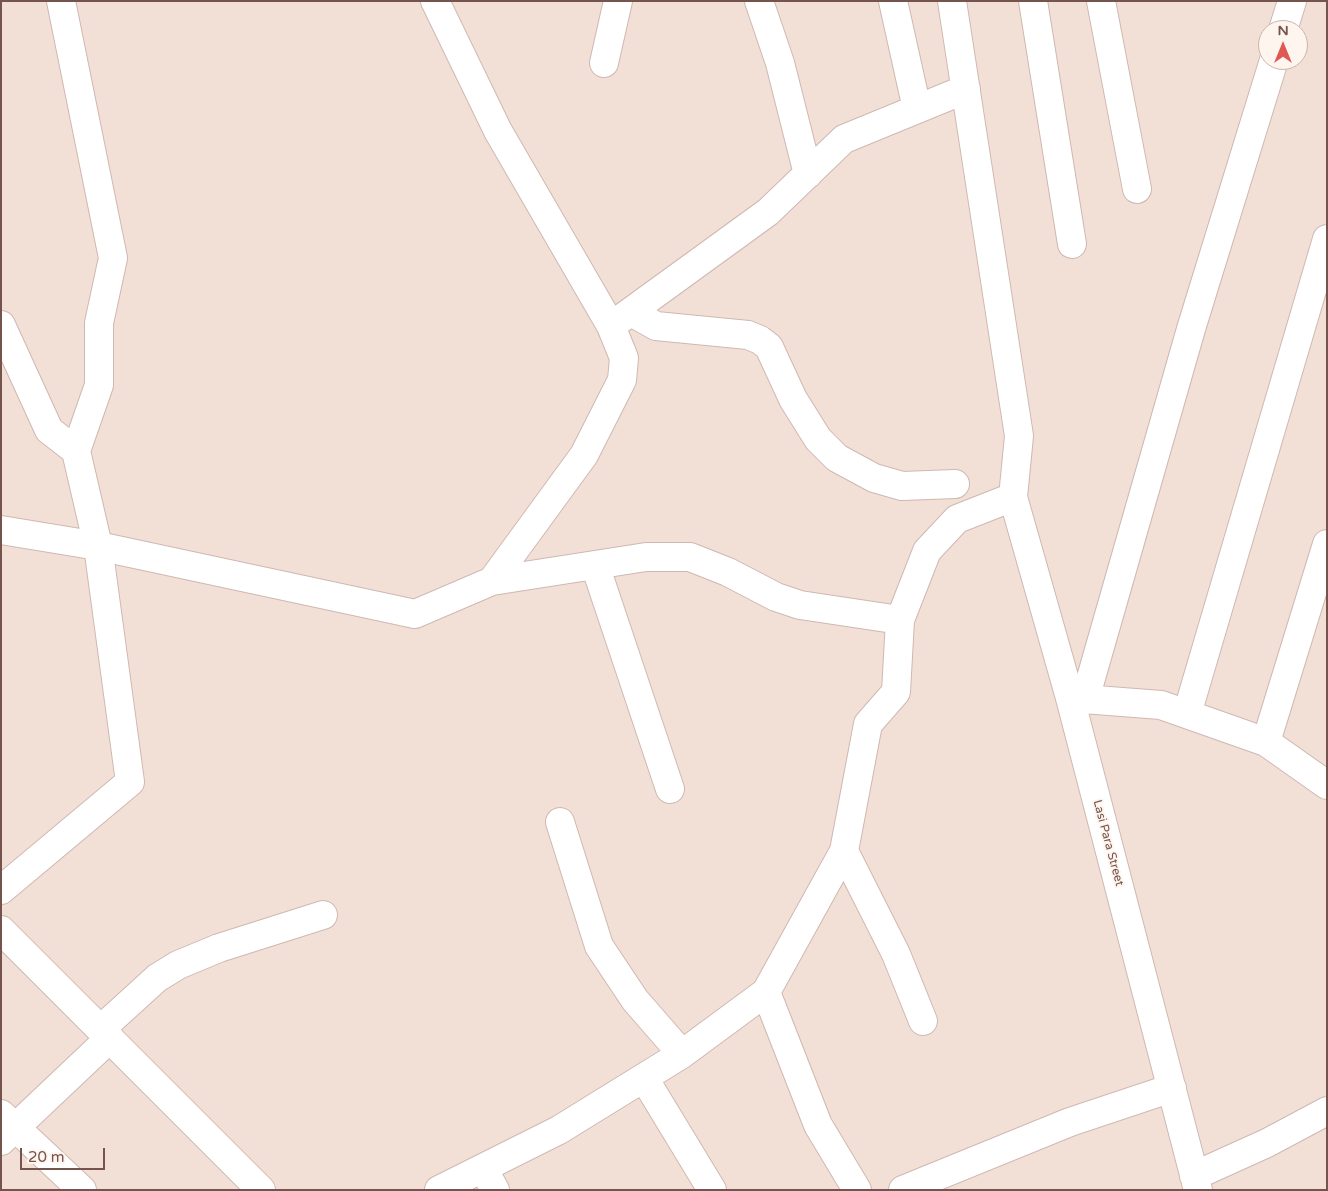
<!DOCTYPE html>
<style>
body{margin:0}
#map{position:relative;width:1328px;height:1191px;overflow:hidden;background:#fbf0e7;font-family:"Varela Round",sans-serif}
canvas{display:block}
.frame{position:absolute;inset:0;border:2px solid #74544d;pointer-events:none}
.north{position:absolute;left:1258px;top:20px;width:50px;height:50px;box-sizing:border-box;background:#fef5ee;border:1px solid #c7b5ae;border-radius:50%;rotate:0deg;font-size:14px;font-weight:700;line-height:20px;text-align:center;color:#74544d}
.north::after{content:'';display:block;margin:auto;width:18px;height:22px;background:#de5954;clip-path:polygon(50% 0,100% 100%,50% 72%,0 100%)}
.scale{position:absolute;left:20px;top:1148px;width:85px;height:22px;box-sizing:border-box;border:2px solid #74544d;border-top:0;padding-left:6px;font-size:15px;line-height:18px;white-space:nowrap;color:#74544d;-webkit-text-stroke:4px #fef5ee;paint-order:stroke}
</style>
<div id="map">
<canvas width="1328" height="1191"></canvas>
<div class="frame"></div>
<div class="north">N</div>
<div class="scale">20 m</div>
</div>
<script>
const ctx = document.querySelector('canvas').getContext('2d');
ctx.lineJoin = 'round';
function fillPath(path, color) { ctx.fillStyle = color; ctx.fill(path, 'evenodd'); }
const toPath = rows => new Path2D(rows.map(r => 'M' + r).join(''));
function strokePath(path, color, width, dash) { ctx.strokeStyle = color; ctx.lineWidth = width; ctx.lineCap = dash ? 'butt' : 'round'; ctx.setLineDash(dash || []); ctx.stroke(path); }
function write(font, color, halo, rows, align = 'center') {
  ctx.font = font + ' "Varela Round",sans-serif'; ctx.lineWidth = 4; ctx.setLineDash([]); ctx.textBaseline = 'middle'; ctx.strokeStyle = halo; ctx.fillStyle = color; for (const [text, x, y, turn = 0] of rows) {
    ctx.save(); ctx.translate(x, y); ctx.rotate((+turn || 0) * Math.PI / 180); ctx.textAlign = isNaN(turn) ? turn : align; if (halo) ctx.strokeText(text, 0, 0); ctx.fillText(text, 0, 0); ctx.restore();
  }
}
fillPath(toPath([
 [1,1,1327,1,1327,1190,1,1190],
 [1268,30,1298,30,1298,60,1268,60]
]), '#f2e0d6');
const minor = toPath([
 [435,1,498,131,611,326,624,358,622,380,584,455,492,581],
 [759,1,780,63,808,174],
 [893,1,917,109],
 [952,1,1019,436,1013,497,1070,698,1198,1190],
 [1033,1,1072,244],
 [1101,1,1137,189],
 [1283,30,1292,1],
 [604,63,618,1],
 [631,312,656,326,748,335,760,340,769,347,793,399,818,439,837,458,874,478,902,486,955,484],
 [1,325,49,430,76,451],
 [611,326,768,212,844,139,966,89],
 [1,530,98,546,415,614,492,581,646,557,690,557,728,572,776,597,800,605,900,620],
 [595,565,670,789],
 [1070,698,1161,705,1266,742,1327,785],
 [1085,699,1191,329,1274,60],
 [1187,714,1327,239],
 [1266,742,1327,544],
 [560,822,599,946,635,1000,682,1054],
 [1,890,130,782,98,546,76,451,99,385,99,323,113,258,61,1],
 [1,930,261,1190],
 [766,992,818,1125,857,1190],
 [923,1021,896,954,844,851,868,724,896,692,900,620,927,551,957,519,1013,497],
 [101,1029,157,978,178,965,219,948,323,915],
 [644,1078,712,1190],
 [1,1114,82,1190],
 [1,1141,110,1038],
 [483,1168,495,1190],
 [1194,1176,1267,1143,1327,1111],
 [439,1190,559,1130,682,1054,766,992,844,851],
 [903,1190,1070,1122,1172,1088]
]);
strokePath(minor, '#cfb8b1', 30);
strokePath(minor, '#fff', 28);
write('12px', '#74544d', '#fef5ee', [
 ["Lasi Para Street",1108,843,75]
]);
</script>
